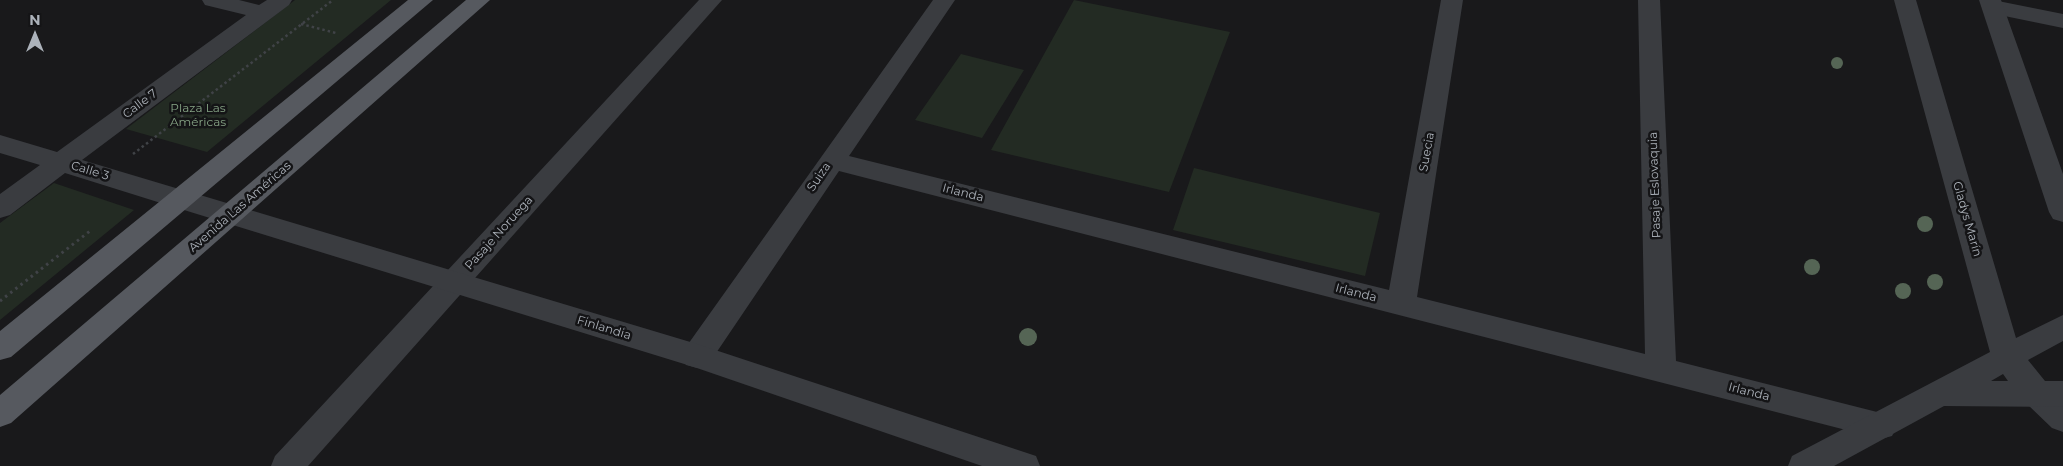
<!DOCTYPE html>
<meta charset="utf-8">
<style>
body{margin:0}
#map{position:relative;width:2063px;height:466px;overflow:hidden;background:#19191b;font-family:Montserrat,sans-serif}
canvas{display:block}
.north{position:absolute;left:10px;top:10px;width:50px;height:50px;-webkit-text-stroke:4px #141416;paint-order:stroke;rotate:0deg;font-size:14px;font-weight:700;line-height:20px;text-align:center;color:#acb2ba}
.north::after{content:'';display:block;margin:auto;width:18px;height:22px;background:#acb2ba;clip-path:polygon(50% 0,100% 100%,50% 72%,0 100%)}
</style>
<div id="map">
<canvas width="2063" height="466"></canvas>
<div class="north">N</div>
</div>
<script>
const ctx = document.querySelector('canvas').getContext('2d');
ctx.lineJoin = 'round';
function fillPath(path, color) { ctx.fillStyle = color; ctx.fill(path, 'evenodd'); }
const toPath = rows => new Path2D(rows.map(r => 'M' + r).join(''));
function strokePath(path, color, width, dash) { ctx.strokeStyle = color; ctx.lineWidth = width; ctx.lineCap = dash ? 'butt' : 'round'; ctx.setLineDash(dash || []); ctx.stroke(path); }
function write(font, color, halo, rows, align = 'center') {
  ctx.font = font + ' Montserrat,sans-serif'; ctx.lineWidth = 5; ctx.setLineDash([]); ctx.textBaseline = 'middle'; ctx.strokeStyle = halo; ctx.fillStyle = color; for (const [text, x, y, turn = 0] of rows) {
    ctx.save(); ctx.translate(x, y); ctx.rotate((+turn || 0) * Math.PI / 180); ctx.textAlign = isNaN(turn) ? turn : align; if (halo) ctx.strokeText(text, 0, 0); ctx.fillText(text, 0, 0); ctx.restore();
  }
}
fillPath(toPath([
 [295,0,391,0,207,152,126,129],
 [1074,0,1230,32,1169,192,991,150],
 [961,54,1024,70,982,138,915,120],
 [1194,168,1380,213,1365,276,1173,230],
 [54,183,134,210,0,320,0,223]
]), '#232b23');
strokePath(toPath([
 [301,24,336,33],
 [133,154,333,0]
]), '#404347', 2.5, [2.5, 3]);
strokePath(toPath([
 [0,301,90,231]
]), '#404347', 3, [2.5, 4]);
fillPath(toPath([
 [202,0,239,0,259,5,267,0,292,0,289,5,82,160,189,192,193,199,189,206,180,209,65,173,10,215,0,218,0,194,40,165,0,153,0,135,57,152,246,15,205,5,202,0],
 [699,0,722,0,308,466,271,466,275,456,699,0],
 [933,0,955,0,849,156,1389,290,1441,0,1463,0,1417,297,1645,354,1638,0,1660,0,1676,361,1881,413,1892,416,1897,426,1892,436,1881,439,839,171,708,365,697,368,686,365,682,356,686,347,933,0],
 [1993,0,2063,14,2063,28,1985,12,1982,7,1985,2,1993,0],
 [2038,382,2049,386,2063,399,2063,432,2052,428,2027,404,2022,395,2027,386,2038,382]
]), '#3a3c40');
fillPath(toPath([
 [1894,0,1916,0,2016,338,2063,315,2063,341,2028,360,2045,381,2063,381,2063,407,1944,406,1834,466,1788,466,1792,456,1990,352,1894,0],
 [2003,374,2008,381,1991,381,2003,374],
 [1979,0,2001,0,2063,174,2063,222,2053,219,2049,212,1979,0],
 [180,189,697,344,1024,452,1036,456,1040,466,982,466,694,367,171,206,167,199,171,192,180,189]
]), '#3a3c40');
fillPath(toPath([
 [408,0,433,0,11,357,0,360,0,331,408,0],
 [466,0,490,0,11,423,0,427,0,395,466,0]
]), '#56595f');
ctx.fillStyle = '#556555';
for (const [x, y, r] of [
 [1837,63,6],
 [1925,224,8],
 [1812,267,8],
 [1935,282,8],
 [1903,291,8],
 [1028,337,9]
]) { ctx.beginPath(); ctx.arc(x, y, r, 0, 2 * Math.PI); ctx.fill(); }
write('12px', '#acb2ba', '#141416', [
 ["Calle 7",140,104,-37],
 ["Suecia",1427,152,-80],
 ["Calle 3",90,171,17],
 ["Suiza",819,177,-56],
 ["Pasaje Eslovaquia",1655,185,-92],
 ["Irlanda",963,193,14],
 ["Avenida Las Américas",240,207,-41],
 ["Gladys Marín",1967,219,74],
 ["Pasaje Noruega",499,233,-48],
 ["Irlanda",1356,293,14],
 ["Finlandia",604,328,17],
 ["Irlanda",1749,392,14]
]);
write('12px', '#86a385', '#141416', [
 ["Plaza Las",198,108],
 ["Américas",198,122]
]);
</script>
